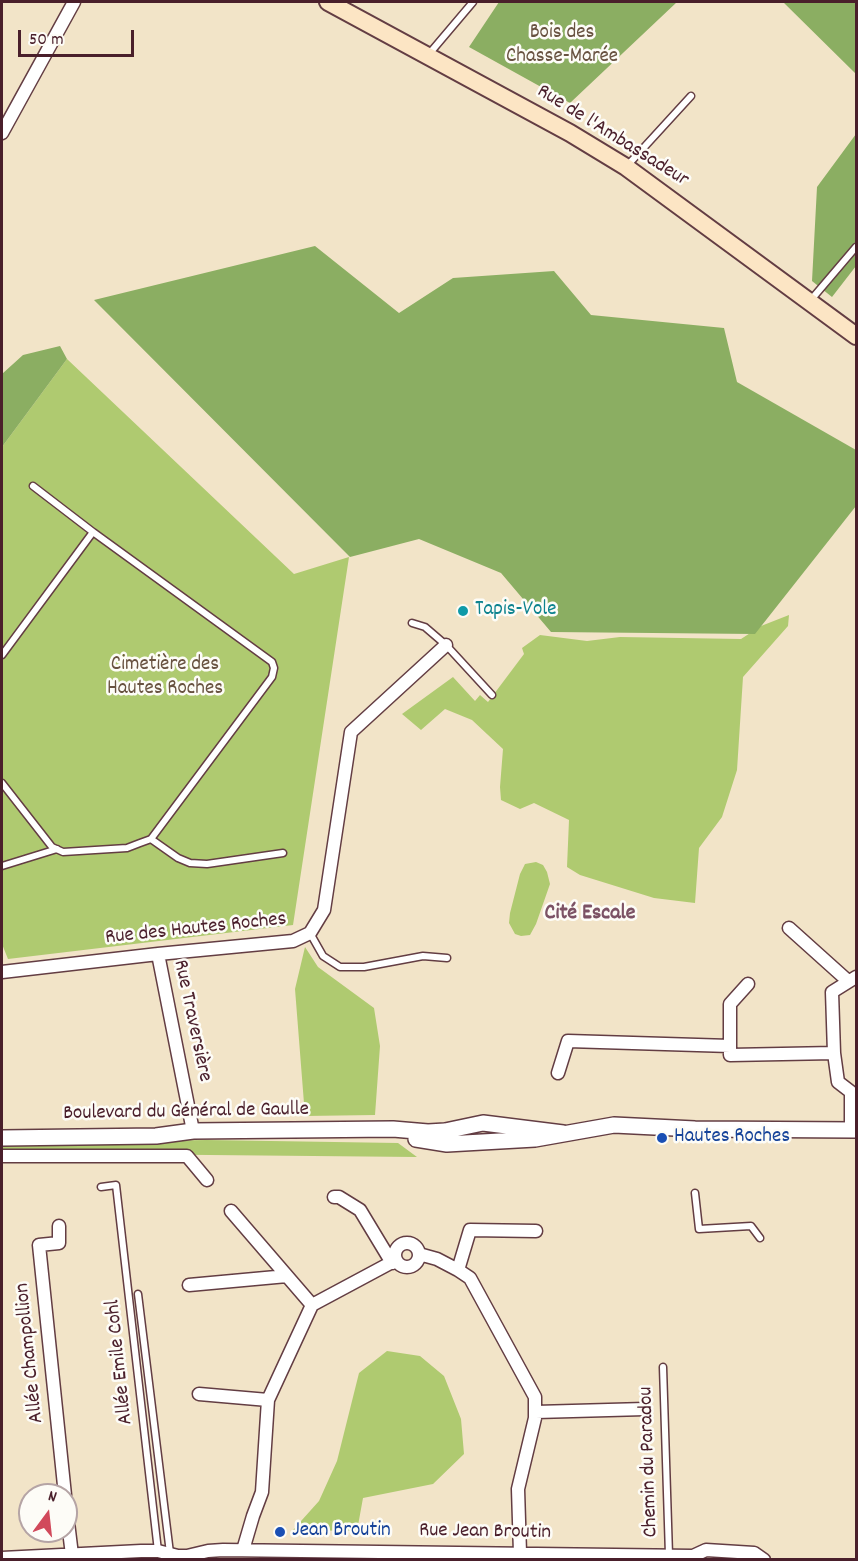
<!DOCTYPE html>
<meta charset="utf-8">
<style>
body{margin:0}
#map{position:relative;width:858px;height:1561px;overflow:hidden;background:#f2e4c8;font-family:Dekko,sans-serif}
canvas{display:block}
.frame{position:absolute;inset:0;border:3px solid #4a1f2b;pointer-events:none}
.north{position:absolute;left:18px;top:1483px;width:60px;height:60px;box-sizing:border-box;background:#fdfcf7;border:2px solid #b5a4a5;border-radius:50%;rotate:15deg;font-size:16px;font-weight:700;line-height:24px;text-align:center;color:#4a1f2b}
.north::after{content:'';display:block;margin:auto;width:21px;height:27px;background:#d1495b;clip-path:polygon(50% 0,100% 100%,50% 72%,0 100%)}
.scale{position:absolute;left:18px;top:30px;width:116px;height:27px;box-sizing:border-box;border:3px solid #4a1f2b;border-top:0;padding-left:8px;font-size:18px;line-height:21px;white-space:nowrap;color:#4a1f2b;-webkit-text-stroke:4px #fdfcf7;paint-order:stroke}
</style>
<div id="map">
<canvas width="858" height="1561"></canvas>
<div class="frame"></div>
<div class="north">N</div>
<div class="scale">50 m</div>
</div>
<script>
const ctx = document.querySelector('canvas').getContext('2d');
ctx.lineJoin = 'round';
function fillPath(path, color) { ctx.fillStyle = color; ctx.fill(path, 'evenodd'); }
const toPath = rows => new Path2D(rows.map(r => 'M' + r).join(''));
function strokePath(path, color, width, dash) { ctx.strokeStyle = color; ctx.lineWidth = width; ctx.lineCap = dash ? 'butt' : 'round'; ctx.setLineDash(dash || []); ctx.stroke(path); }
function write(font, color, halo, rows, align = 'center') {
  ctx.font = font + ' Dekko,sans-serif'; ctx.lineWidth = 5; ctx.setLineDash([]); ctx.textBaseline = 'middle'; ctx.strokeStyle = halo; ctx.fillStyle = color; for (const [text, x, y, turn = 0] of rows) {
    ctx.save(); ctx.translate(x, y); ctx.rotate((+turn || 0) * Math.PI / 180); ctx.textAlign = isNaN(turn) ? turn : align; if (halo) ctx.strokeText(text, 0, 0); ctx.fillText(text, 0, 0); ctx.restore();
  }
}
fillPath(toPath([
 [67,359,294,574,349,557,293,925,8,959,2,944,2,447],
 [789,615,788,626,743,677,737,770,722,817,699,848,695,903,654,898,580,875,567,867,569,820,534,803,520,809,501,800,500,787,503,749,472,720,445,709,421,730,402,714,453,677,475,701,480,695,488,702,524,654,522,648,540,635,587,641,620,637,741,639,761,626],
 [536,862,543,865,547,872,550,884,536,924,530,935,521,936,515,934,509,923,510,913,520,874,525,864],
 [305,947,318,967,374,1008,380,1046,375,1115,305,1116,295,989],
 [207,1140,398,1143,417,1157,2,1153,2,1143],
 [387,1351,420,1356,444,1376,461,1419,464,1454,433,1484,363,1498,357,1531,293,1530,319,1501,337,1461,359,1373]
]), '#afca70');
fillPath(toPath([
 [499,2,677,2,570,103,469,47],
 [783,2,856,2,856,74],
 [856,134,856,266,832,297,812,281,817,187],
 [315,246,399,313,453,278,554,271,591,315,724,328,737,382,856,450,856,506,755,634,551,632,501,573,419,539,350,557,94,300],
 [60,346,67,359,2,447,2,374,23,355]
]), '#8bae62');
const service = toPath([
 [429,54,473,2],
 [626,167,691,96],
 [810,301,856,247],
 [33,486,93,532],
 [412,623,425,627,446,645,492,695],
 [2,655,93,532,272,662,274,668,272,677,151,839,140,843,127,848,63,852,52,847,2,783],
 [151,839,178,858,190,863,207,864,283,853],
 [2,866,57,849],
 [310,933,323,956,340,967,364,967,423,956,447,958],
 [101,1187,116,1185,158,1551],
 [695,1193,699,1229,751,1226,760,1238],
 [138,1294,170,1553],
 [663,1367,669,1555]
]);
const minor = toPath([
 [2,133,74,2],
 [789,928,848,981],
 [158,954,193,1131],
 [2,972,158,954,293,941,310,933,324,910,351,732,446,645],
 [748,984,730,1004,730,1055,834,1053],
 [558,1073,568,1041,730,1046],
 [851,1129,851,1092,838,1082,834,1053,832,992,856,977],
 [2,1156,187,1156,207,1180],
 [334,1197,339,1197,360,1210,392,1263],
 [231,1211,312,1305],
 [59,1226,59,1243,39,1245,65,1495],
 '395 1255a12 12 0 1 1 24 0a12 12 0 1 1-24 0Z',
 [419,1254,437,1259,458,1270,470,1278,535,1397,535,1418,518,1489,520,1553],
 [458,1270,470,1230,536,1231],
 [189,1285,287,1276],
 [199,1394,268,1400],
 [536,1412,645,1409],
 [66,1506,72,1555],
 [243,1550,253,1516,262,1492,268,1400,312,1305,396,1260],
 [2,1558,141,1551,158,1551,178,1556,187,1556,208,1551,223,1550,693,1556],
 [692,1560,693,1556,706,1550,754,1553,764,1560]
]);
const tertiary = toPath([
 [2,1138,156,1136,193,1131,393,1129,428,1132,445,1131,483,1123,563,1133],
 [416,1139,447,1144,535,1139,614,1125,695,1129,856,1130]
]);
const secondary = toPath([
 [328,2,570,133,626,167,856,336]
]);
strokePath(service, '#633d43', 9);
strokePath(minor, '#633d43', 15);
strokePath(tertiary, '#633d43', 18);
strokePath(secondary, '#633d43', 20);
strokePath(service, '#fff', 6);
strokePath(minor, '#fff', 12);
strokePath(tertiary, '#fff', 15);
strokePath(secondary, '#fce5c4', 16);
for (const [x, y, r, color] of [
 [463,611,6,"#0f9aa8"],
 [662,1138,6,"#1a4fb4"],
 [280,1532,6,"#1a4fb4"]
]) { const dot = new Path2D(); dot.arc(x, y, r, 0, 2 * Math.PI); ctx.fillStyle = color; ctx.fill(dot); strokePath(dot, '#fdfcf7', 2); }
write('21px', '#685240', '#fdfcf7', [
 ["Bois des",562,34],
 ["Chasse-Marée",562,58],
 ["Cimetière des",165,666],
 ["Hautes Roches",165,690]
]);
write('21px', '#4a1f2b', '#fdfcf7', [
 ["Rue de l'Ambassadeur",612,137,32],
 ["Rue des Hautes Roches",196,930,-6],
 ["Rue Traversière",191,1021,78],
 ["Boulevard du Général de Gaulle",186,1113,-1],
 ["Allée Champollion",31,1353,-96],
 ["Allée Emile Cohl",121,1362,-96],
 ["Chemin du Paradou",650,1462,-92],
 ["Rue Jean Broutin",485,1533,1]
]);
write('21px', '#0d838f', '#fdfcf7', [
 ["Tapis-Vole",475,611]
], 'left');
write('21px', '#164399', '#fdfcf7', [
 ["Hautes Roches",674,1138],
 ["Jean Broutin",292,1532]
], 'left');
write('bold 22px', '#7c5265', '#fdfcf7', [
 ["Cité Escale",590,915]
]);
</script>
